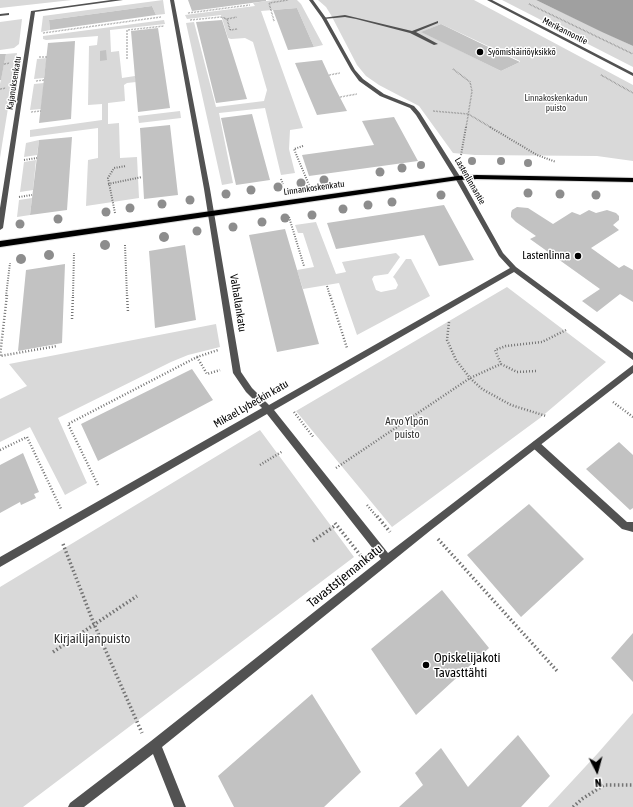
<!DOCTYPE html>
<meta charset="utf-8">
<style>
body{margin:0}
#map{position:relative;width:633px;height:807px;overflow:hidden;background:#fff;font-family:"Asap Condensed",sans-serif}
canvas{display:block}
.north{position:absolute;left:577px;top:751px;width:40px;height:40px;-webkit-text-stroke:3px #fff;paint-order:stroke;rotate:174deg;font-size:11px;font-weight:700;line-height:16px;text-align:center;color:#000}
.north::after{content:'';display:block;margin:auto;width:14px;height:18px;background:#000;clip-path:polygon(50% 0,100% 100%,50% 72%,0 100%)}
</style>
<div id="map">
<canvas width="633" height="807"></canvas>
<div class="north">N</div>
</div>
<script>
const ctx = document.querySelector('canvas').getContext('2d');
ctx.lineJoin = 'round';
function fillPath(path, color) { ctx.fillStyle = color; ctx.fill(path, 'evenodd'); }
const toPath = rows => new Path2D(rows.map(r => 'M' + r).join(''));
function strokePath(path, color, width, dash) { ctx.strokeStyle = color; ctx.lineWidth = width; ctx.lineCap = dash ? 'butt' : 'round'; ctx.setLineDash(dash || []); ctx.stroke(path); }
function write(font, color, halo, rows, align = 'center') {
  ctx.font = font + ' "Asap Condensed",sans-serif'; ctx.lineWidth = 3; ctx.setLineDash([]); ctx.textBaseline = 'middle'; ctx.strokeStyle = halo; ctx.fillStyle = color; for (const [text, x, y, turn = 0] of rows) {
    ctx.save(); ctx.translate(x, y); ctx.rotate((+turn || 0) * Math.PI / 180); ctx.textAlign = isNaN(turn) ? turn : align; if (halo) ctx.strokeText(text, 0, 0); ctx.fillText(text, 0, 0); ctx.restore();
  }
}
fillPath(toPath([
 [0,0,72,0,0,8],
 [163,0,165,14,156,15,152,6,49,20,50,30,41,32,43,16],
 [273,0,297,0,301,4,323,45,314,47,297,8,261,11,303,128,290,130,289,149,295,173,281,175,265,108,219,113,233,183,222,185,186,23,194,22,216,107,264,101,267,90,253,42,245,38,231,39,228,38,221,15,187,19,185,15,255,6,253,3],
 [318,0,474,0,633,85,633,161,597,156,475,155,453,153,419,106,379,85,366,76,357,65,331,15,326,7],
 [441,24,520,61,520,62,501,71,422,32],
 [502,0,536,0,633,46,633,67],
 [22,19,19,44,14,48,0,50,0,22],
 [164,20,165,24,110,30,111,52,119,51,122,78,135,76,136,82,127,83,124,85,125,101,108,103,108,124,119,123,120,158,137,157,139,198,86,206,88,160,98,158,98,128,30,137,30,130,102,120,102,104,88,105,89,46,97,45,98,36,46,40,43,39,43,36],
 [17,53,2,145,0,158,0,84,6,54],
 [47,58,44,78,34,79,37,59],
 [44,83,41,109,30,110,34,84],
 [180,111,181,118,139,123,138,116],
 [39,140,37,155,24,157,26,143],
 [36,160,33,190,20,192,24,162],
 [32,198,30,215,17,217,19,200],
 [316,222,336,274,346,272,342,262,396,253,400,257,388,274,374,276,372,279,376,290,381,292,396,289,398,285,395,279,393,277,406,259,411,259,430,296,357,335,339,283,303,289,297,270,314,267,303,233,298,233,295,225],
 [507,287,606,362,540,418,392,527,296,411],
 [216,324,220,347,188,355,171,362,58,418,87,483,65,495,30,427,0,442,0,399,27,386,9,364],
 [260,430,354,557,23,807,0,807,0,587],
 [633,713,633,807,548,807,598,753]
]), '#d9d9d9');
fillPath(toPath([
 [536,0,633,0,633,46,602,32]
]), '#a0a0a0');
fillPath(toPath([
 [188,0,266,0,266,1,192,11],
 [152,6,156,15,50,30,49,20],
 [297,8,314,47,288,50,273,10],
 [222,20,247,99,216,103,196,22],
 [441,24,478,42,520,62,501,71,421,32],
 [158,28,170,108,138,112,131,31],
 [75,41,71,119,39,123,48,43],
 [106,50,107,60,100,61,100,51],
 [0,54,6,54,1,80,0,80],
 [322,60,333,84,347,111,317,115,295,63],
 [252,114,270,180,236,185,221,118],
 [394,117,418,161,309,176,302,155,374,145,362,121],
 [170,125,178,195,144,199,140,128],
 [72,137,67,210,30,215,39,140],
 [444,205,474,260,439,266,424,235,336,249,327,223],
 [517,207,528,208,553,224,572,212,580,215,589,210,596,213,607,210,616,213,619,216,619,220,613,225,619,230,591,248,619,268,624,265,633,270,633,302,620,294,597,312,582,301,600,289,530,239,536,236,516,222,511,217,511,213,512,210],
 [285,229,319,344,277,352,249,235],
 [185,245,196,320,155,328,149,251],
 [65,264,62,343,18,351,26,270],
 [192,369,213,400,98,461,81,424],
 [619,442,633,455,633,508,630,510,586,469],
 [23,453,39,492,34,494,36,498,21,505,20,502,0,513,0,465],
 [529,504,584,559,521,617,467,555],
 [442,590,489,648,416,715,371,649],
 [633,633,633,682,611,658],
 [312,694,361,772,324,807,234,807,218,776],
 [518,735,550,776,521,807,399,807,423,785,415,773,441,748,468,787]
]), '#c2c2c2');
const primary = toPath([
 [477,175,633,178,633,182,477,179,458,180,0,247,0,241,458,176,477,175]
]);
strokePath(primary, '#dbdbdb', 2);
strokePath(toPath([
 [529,4,633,54],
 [188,13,250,5],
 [227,19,237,17],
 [190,20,221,17,227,19,230,30,238,29],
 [274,21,269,3,288,0],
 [43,33,161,17],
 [39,57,47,57],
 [127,59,127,30,164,26],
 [4,64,10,63],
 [453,69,470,82,472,91,466,128],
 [329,75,340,73],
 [601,75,633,93],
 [36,81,44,80],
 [0,89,6,88],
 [340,97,357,94],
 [433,111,468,114,492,128],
 [31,112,41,111]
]), '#747474', 1.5, [0.5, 1]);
strokePath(toPath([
 [490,127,537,155,556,162],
 [303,146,294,149,309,185],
 [461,155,466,127],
 [24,160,37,158],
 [281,179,283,184],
 [108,184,142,177],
 [19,197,32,195],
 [115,213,108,178,114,168,126,166],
 [289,217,304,266],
 [125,245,127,296],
 [327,286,330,296],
 [6,296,10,263],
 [73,296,74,253]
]), '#747474', 2, [1, 1.5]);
strokePath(toPath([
 [7,295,0,356,57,346],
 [127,295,128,312],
 [330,295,347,348],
 [72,319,73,295],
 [449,322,447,340,456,360,470,378,482,389,511,405,546,416],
 [197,357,207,374,220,370],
 [536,371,517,372,501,364,495,350,506,346,542,342,566,330],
 [613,402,633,417],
 [294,412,314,438],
 [0,450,27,437,61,509],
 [260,465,283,451],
 [336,468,470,378,501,364],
 [98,485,68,424,197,357,218,350],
 [367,505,377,517]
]), '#747474', 2.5, [1, 2]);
strokePath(toPath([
 [377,516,390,532],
 [335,523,361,556],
 [438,539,558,672],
 [313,541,336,525],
 [63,544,94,624,142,733],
 [53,652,137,596],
 [573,807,582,799,604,785,633,785]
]), '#747474', 3.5, [1.5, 2.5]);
fillPath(toPath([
 [345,15,412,31,438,21,438,23,416,32,438,44,434,45,410,33,356,19,345,17,324,19,322,18,345,15],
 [536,441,539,442,627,522,633,522,633,532,622,529,533,448,532,445,533,442,536,441]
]), '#525252');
fillPath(toPath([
 [111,0,123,0,35,12,3,228,0,230,0,208,31,11,111,0],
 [170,0,174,0,210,189,241,372,252,388,269,405,510,268,499,256,455,178,416,115,410,108,380,96,359,81,351,70,322,18,309,0,313,0,326,18,355,70,363,79,384,94,414,106,420,113,461,178,503,253,516,267,633,353,633,360,514,272,274,410,388,553,633,365,633,373,431,530,162,747,186,807,174,807,153,754,84,807,68,807,70,803,151,741,381,559,267,414,0,567,0,557,262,408,246,392,233,373,204,189,170,0],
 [487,0,492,0,633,73,633,76,487,0],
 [9,13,9,15,0,16,0,14,9,13]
]), '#525252');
fillPath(primary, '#000');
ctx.fillStyle = '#8d8d8d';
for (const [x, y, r] of [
 [472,161,4],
 [501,161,4],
 [528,163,4],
 [421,165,4],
 [402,168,4.5],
 [380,172,4.5],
 [324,180,4.5],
 [301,183,4.5],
 [278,187,4.5],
 [251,190,4.5],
 [528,193,4.5],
 [226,194,4.5],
 [560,194,4.5],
 [441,195,4.5],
 [596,195,4.5],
 [190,200,4.5],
 [392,202,4.5],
 [162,204,4.5],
 [368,205,4.5],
 [130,208,4.5],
 [343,209,4.5],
 [106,212,4.5],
 [312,215,4.5],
 [285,218,4.5],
 [58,219,4.5],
 [262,222,4.5],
 [20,224,4.5],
 [233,227,4.5],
 [197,231,4.5],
 [164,237,5],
 [105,245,5],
 [49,255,5],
 [21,259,5]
]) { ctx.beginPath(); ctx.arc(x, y, r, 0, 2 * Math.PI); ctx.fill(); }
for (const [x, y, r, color] of [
 [480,52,4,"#000"],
 [578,256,4,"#000"],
 [426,665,4,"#000"]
]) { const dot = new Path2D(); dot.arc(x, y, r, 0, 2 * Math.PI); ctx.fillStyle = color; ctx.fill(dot); strokePath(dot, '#fff', 1.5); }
write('9px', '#000', '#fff', [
 ["Merikannontie",565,31,27],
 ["Kajanuksenkatu",14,83,-81],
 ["Lastenlinnantie",470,181,60],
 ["Linnankoskenkatu",314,188,-8]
]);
write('9px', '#000', '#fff', [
 ["Syömishäiriöyksikkö",488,52]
], 'left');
write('9px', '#303030', '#fff', [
 ["Linnakoskenkadun",556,98],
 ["puisto",556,108]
]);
write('11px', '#000', '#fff', [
 ["Lastenlinna",570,256]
], 'right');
write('11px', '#000', '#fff', [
 ["Valhallankatu",238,303,81],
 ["Mikael Lybeckin katu",251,404,-30]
]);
write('11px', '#303030', '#fff', [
 ["Arvo Ylpön",407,422],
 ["puisto",407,435]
]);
write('13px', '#000', '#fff', [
 ["Tavaststjernankatu",345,576,-39]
]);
write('13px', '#303030', '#fff', [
 ["Kirjailijanpuisto",92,639]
]);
write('13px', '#000', '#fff', [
 ["Opiskelijakoti",434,658],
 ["Tavasttähti",434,673]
], 'left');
</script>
